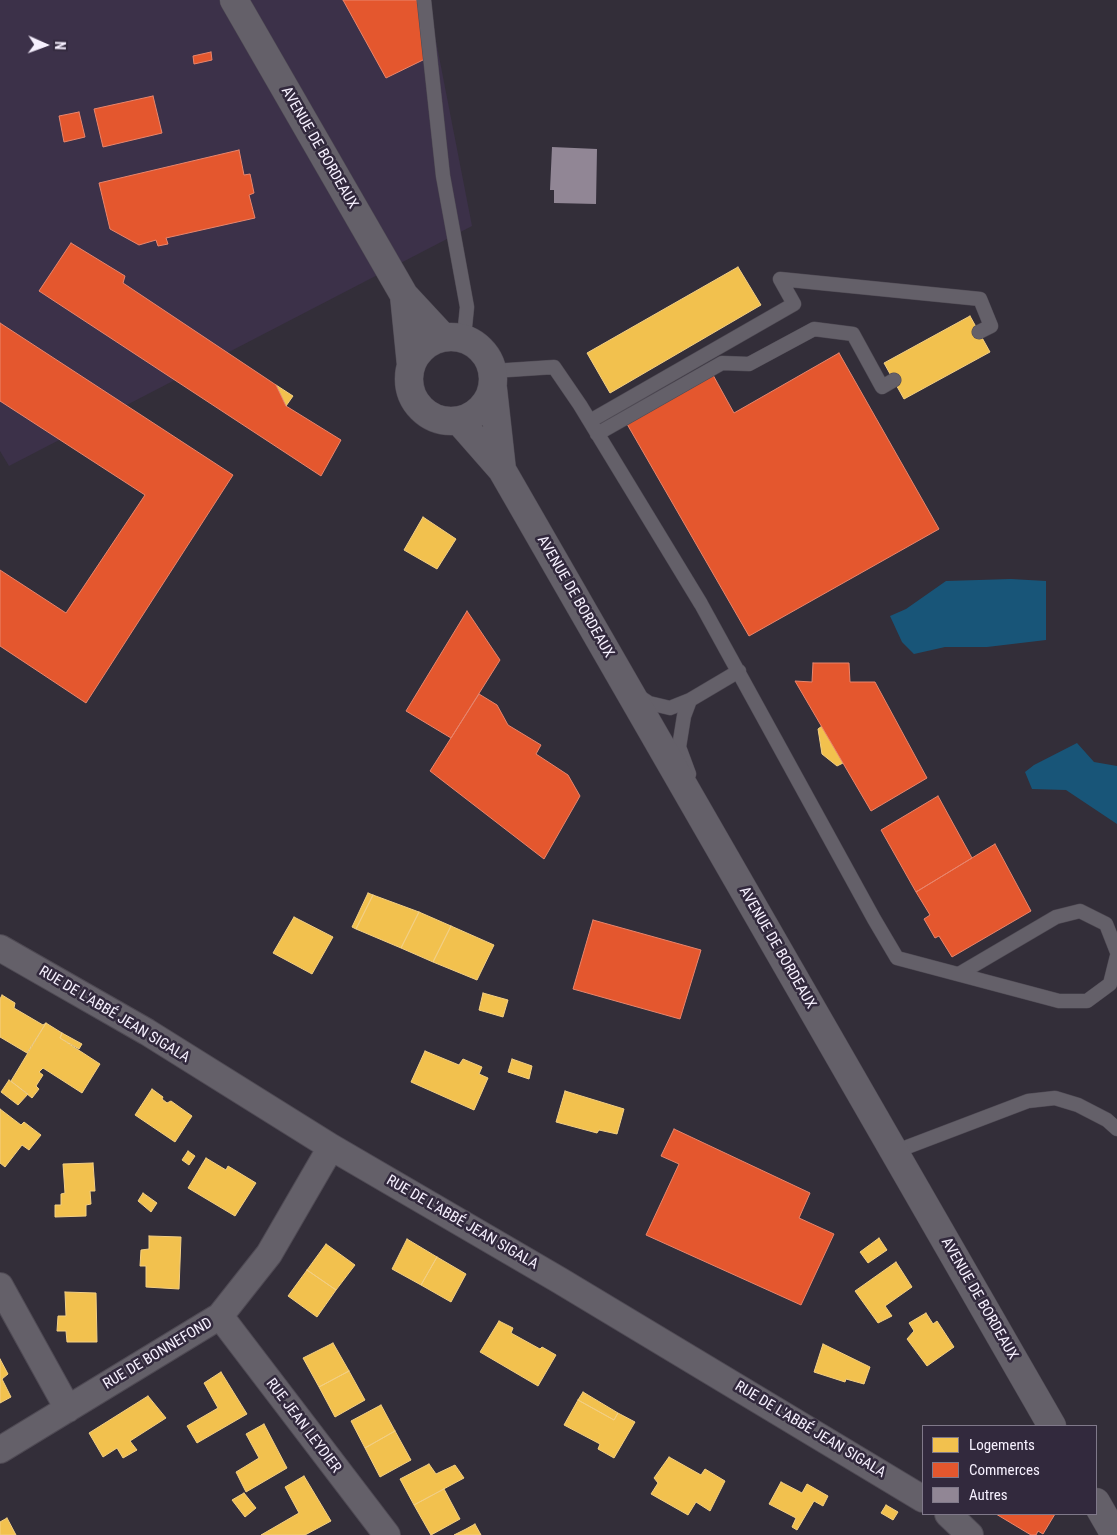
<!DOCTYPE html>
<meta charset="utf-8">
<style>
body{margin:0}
#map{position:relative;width:1117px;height:1535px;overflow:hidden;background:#332e39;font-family:"Roboto Condensed",sans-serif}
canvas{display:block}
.legend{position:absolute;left:922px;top:1425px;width:175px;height:90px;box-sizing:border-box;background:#32293d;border:1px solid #80798a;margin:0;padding:6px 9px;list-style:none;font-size:15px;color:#f6f0fe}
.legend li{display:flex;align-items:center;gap:10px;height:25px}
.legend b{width:25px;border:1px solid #80798a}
.north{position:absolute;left:20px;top:20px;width:50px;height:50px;-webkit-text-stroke:4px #32293d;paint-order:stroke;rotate:92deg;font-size:14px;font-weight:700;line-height:20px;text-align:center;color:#f6f0fe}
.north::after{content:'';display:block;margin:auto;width:18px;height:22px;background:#f6f0fe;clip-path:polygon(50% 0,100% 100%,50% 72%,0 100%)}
</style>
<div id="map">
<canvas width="1117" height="1535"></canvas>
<ul class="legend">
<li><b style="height:14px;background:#f2c14e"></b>Logements</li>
<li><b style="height:14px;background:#e4572e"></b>Commerces</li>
<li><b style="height:14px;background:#918695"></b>Autres</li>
</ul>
<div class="north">N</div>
</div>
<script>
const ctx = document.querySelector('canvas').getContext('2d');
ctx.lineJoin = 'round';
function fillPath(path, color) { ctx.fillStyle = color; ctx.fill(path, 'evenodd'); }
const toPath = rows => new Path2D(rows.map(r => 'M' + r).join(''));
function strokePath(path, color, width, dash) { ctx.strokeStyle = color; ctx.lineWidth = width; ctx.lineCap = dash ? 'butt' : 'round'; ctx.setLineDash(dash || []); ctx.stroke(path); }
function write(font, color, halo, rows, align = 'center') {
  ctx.font = font + ' "Roboto Condensed",sans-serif'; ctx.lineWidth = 5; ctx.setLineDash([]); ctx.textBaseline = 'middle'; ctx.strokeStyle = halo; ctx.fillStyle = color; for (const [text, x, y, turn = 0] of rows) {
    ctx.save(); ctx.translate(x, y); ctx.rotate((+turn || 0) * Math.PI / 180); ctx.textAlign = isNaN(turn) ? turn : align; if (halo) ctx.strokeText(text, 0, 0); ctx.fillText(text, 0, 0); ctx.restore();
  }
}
fillPath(toPath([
 [0,0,428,0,472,226,9,466,0,451]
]), '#3c3149');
fillPath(toPath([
 [1011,579,1046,581,1046,640,987,647,945,647,914,654,902,642,890,616,906,609,946,581],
 [1077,743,1094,762,1117,766,1117,824,1066,790,1032,789,1025,772,1034,765]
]), '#185578');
const homes = toPath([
 [738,267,761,305,610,393,587,353,738,267],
 [970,316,990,352,904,399,884,363,970,316],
 [276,385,293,396,286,406,276,385],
 [423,517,456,539,437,569,404,550,423,517],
 [822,726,843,763,837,766,822,754,818,729,822,726],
 [368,893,373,895,356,929,352,927,368,893],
 [373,895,419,912,401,948,356,929,373,895],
 [419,912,451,926,433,962,401,948,419,912],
 [294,917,333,937,312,974,273,953,294,917],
 [451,926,494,945,477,980,433,962,451,926],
 [483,993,508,1000,503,1017,479,1010,483,993],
 [2,995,15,1003,14,1008,43,1025,46,1023,27,1053,0,1037,0,999,2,995],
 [46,1023,62,1033,60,1038,100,1064,82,1093,43,1068,39,1072,43,1075,36,1086,39,1089,32,1098,11,1081,46,1023],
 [62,1033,82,1044,79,1049,60,1038,62,1033],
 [425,1051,459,1065,463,1059,482,1067,479,1074,488,1078,474,1110,411,1082,425,1051],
 [512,1059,532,1066,529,1079,508,1072,512,1059],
 [9,1080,28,1094,18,1105,1,1092,9,1080],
 [152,1089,163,1097,162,1099,167,1103,171,1101,192,1116,175,1142,135,1115,152,1089],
 [565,1091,624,1109,617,1134,599,1130,597,1133,556,1122,565,1091],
 [0,1109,21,1125,24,1122,41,1135,29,1150,22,1145,5,1167,0,1163,0,1109],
 [188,1151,195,1156,189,1165,182,1160,188,1151],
 [206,1158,226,1170,228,1166,256,1183,235,1216,188,1188,206,1158],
 [93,1163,95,1191,90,1191,91,1204,86,1205,86,1216,55,1217,55,1205,61,1205,61,1194,65,1193,63,1164,93,1163],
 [143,1193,157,1203,151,1212,138,1201,143,1193],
 [149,1236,181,1237,179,1289,146,1287,146,1266,140,1266,141,1250,149,1249,149,1236],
 [879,1238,887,1250,868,1263,860,1252,879,1238],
 [407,1239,437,1257,421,1285,392,1269,407,1239],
 [326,1244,355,1265,336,1290,307,1270,326,1244],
 [437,1257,466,1274,451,1302,421,1285,437,1257],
 [896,1262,912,1287,885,1306,892,1316,878,1323,855,1291,896,1262],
 [307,1270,336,1290,317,1317,288,1296,307,1270],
 [65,1292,96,1293,97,1342,67,1342,66,1331,57,1331,58,1316,66,1316,65,1292],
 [926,1313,933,1324,937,1321,954,1347,927,1366,907,1339,914,1331,909,1323,926,1313],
 [499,1321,513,1328,511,1333,540,1349,542,1347,556,1355,538,1386,480,1352,499,1321],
 [333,1343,349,1371,319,1387,303,1358,333,1343],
 [823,1344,870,1367,864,1384,846,1379,845,1382,814,1372,823,1344],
 [0,1359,8,1374,2,1379,11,1397,0,1403,0,1359],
 [349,1371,365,1400,335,1417,319,1387,349,1371],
 [221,1372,247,1414,197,1443,187,1426,218,1408,204,1383,221,1372],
 [583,1392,618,1413,614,1420,578,1400,583,1392],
 [148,1396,166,1418,130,1441,137,1450,123,1458,117,1448,103,1457,89,1433,148,1396],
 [578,1400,614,1420,618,1413,635,1422,614,1458,598,1449,600,1444,564,1425,578,1400],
 [381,1405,395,1431,365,1448,351,1421,381,1405],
 [264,1424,287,1468,246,1492,236,1472,259,1458,246,1434,264,1424],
 [395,1431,411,1460,380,1477,365,1448,395,1431],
 [669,1457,701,1475,705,1469,725,1481,710,1511,696,1502,688,1515,651,1494,658,1483,654,1478,669,1457],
 [429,1464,436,1474,455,1465,464,1478,414,1505,400,1479,429,1464],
 [304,1476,331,1521,305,1535,261,1535,299,1513,285,1487,304,1476],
 [781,1482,802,1493,807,1484,828,1496,823,1506,814,1501,797,1530,792,1527,796,1518,769,1504,781,1482],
 [444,1489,460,1519,431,1535,414,1505,444,1489],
 [244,1493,256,1508,245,1517,232,1500,244,1493],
 [886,1505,898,1512,893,1520,881,1513,886,1505],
 [7,1518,16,1535,0,1535,0,1522,7,1518],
 [475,1524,481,1535,454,1535,466,1529,475,1524]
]);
fillPath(homes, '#f2c14e');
strokePath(homes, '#f3cf83', 1);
const shops = toPath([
 [343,0,417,0,425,59,386,78,343,0],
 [211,52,212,60,194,64,193,56,211,52],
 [153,96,162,133,103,147,94,109,153,96],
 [79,112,85,137,64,142,59,116,79,112],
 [239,150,244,175,250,174,254,193,249,195,255,218,166,238,168,244,158,246,156,240,139,245,110,229,99,183,239,150],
 [71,243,125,276,123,283,276,385,286,406,341,440,321,476,39,291,71,243],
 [0,323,233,475,86,703,0,646,0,570,66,613,145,495,0,401,0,323],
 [839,353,939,529,749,636,627,424,713,375,734,413,839,353],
 [467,611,500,660,451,738,406,711,467,611],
 [813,663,849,663,850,682,875,682,927,778,871,811,795,681,812,682,813,663],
 [479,694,497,705,508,725,541,745,536,754,568,775,580,796,544,859,430,771,479,694],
 [938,796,972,858,916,892,881,830,938,796],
 [995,844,1031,911,952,957,939,936,935,938,924,919,930,915,916,892,995,844],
 [593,920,701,950,680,1019,573,989,593,920],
 [674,1129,810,1193,799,1218,834,1234,801,1305,646,1235,679,1164,661,1156,674,1129],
 [996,1514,1055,1514,1043,1534,1038,1531,1036,1535,1031,1535,996,1514]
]);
fillPath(shops, '#e4572e');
strokePath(shops, '#e9856c', 1);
fillPath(toPath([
 [552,147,597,149,596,204,554,203,554,190,550,190]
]), '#918695');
const lane = toPath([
 [424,0,443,176,467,307,464,337],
 [493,371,554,367,580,405,701,604,874,919,897,958,1059,1001,1087,1001,1110,984,1117,956],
 [590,421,794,304,780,279,980,299,991,326,979,332],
 [597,434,722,363,749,364,814,329,853,334,882,387,894,380],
 [637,695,649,703,670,708,690,700,739,671],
 [689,774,679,747,684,716,690,700],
 [959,974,1056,917,1080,911,1106,924,1117,952],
 [894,1152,1028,1101,1055,1098,1078,1105,1107,1120,1117,1129]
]);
const street = toPath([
 [0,948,147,1032,331,1147,559,1280,923,1499],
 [0,1286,68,1409],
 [220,1316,387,1535],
 [0,1450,220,1316,269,1254,331,1147],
 [948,1514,970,1535]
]);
const secondary = toPath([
 [234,0,404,295,443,337],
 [404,295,411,365],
 '409 379a42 42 0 1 1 84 0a42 42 0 1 1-84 0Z',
 [493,389,502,470],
 [459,421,502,470,1052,1426],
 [1096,1502,1115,1535]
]);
strokePath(lane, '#4f4a54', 15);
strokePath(street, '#4f4a54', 28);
strokePath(secondary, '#4f4a54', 29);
strokePath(lane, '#646069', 14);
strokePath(street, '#646069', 26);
strokePath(secondary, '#646069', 28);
write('15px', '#f6f0fe', '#32293d', [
 ["AVENUE DE BORDEAUX",319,148,60],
 ["AVENUE DE BORDEAUX",575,597,60],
 ["AVENUE DE BORDEAUX",777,948,60],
 ["RUE DE L'ABBÉ JEAN SIGALA",114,1015,31],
 ["RUE DE L'ABBÉ JEAN SIGALA",462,1223,30],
 ["AVENUE DE BORDEAUX",979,1299,60],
 ["RUE DE BONNEFOND",158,1354,-31],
 ["RUE JEAN LEYDIER",303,1426,53],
 ["RUE DE L'ABBÉ JEAN SIGALA",810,1430,31]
]);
</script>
